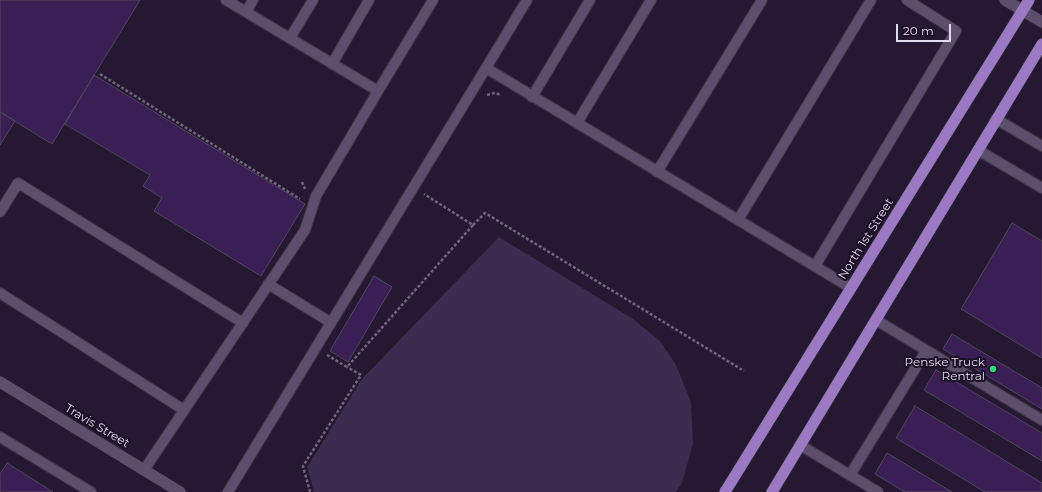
<!DOCTYPE html>
<style>
body{margin:0}
#map{position:relative;width:1042px;height:492px;overflow:hidden;background:#241931;font-family:Montserrat,sans-serif}
canvas{display:block}
.scale{position:absolute;left:896px;top:24px;width:55px;height:18px;box-sizing:border-box;border:2px solid #e1dbeb;border-top:0;padding-left:5px;font-size:12px;line-height:14px;white-space:nowrap;color:#e1dbeb;-webkit-text-stroke:3px #1b1027;paint-order:stroke}
</style>
<div id="map">
<canvas width="1042" height="492"></canvas>
<div class="scale">20 m</div>
</div>
<script>
const ctx = document.querySelector('canvas').getContext('2d');
ctx.lineJoin = 'round';
function fillPath(path, color) { ctx.fillStyle = color; ctx.fill(path, 'evenodd'); }
const toPath = rows => new Path2D(rows.map(r => 'M' + r).join(''));
function strokePath(path, color, width, dash) { ctx.strokeStyle = color; ctx.lineWidth = width; ctx.lineCap = dash ? 'butt' : 'round'; ctx.setLineDash(dash || []); ctx.stroke(path); }
function write(font, color, halo, rows, align = 'center') {
  ctx.font = font + ' Montserrat,sans-serif'; ctx.lineWidth = 4; ctx.setLineDash([]); ctx.textBaseline = 'middle'; ctx.strokeStyle = halo; ctx.fillStyle = color; for (const [text, x, y, turn = 0] of rows) {
    ctx.save(); ctx.translate(x, y); ctx.rotate((+turn || 0) * Math.PI / 180); ctx.textAlign = isNaN(turn) ? turn : align; if (halo) ctx.strokeText(text, 0, 0); ctx.fillText(text, 0, 0); ctx.restore();
  }
}
fillPath(toPath([
 [499,237,633,319,660,341,676,365,691,402,693,444,682,483,676,492,314,492,307,467,362,379]
]), '#3c2c50');
const building = toPath([
 [0,0,140,0,52,144,0,112,0,0],
 [94,75,305,204,261,276,154,211,162,198,143,186,150,175,65,124,94,75],
 [0,112,15,121,0,145,0,112],
 [1012,223,1042,241,1042,358,961,309,1012,223],
 [374,276,392,287,348,362,330,351,374,276],
 [952,334,1042,388,1042,409,943,349,952,334],
 [936,370,1042,433,1042,461,924,390,936,370],
 [915,406,1042,483,1042,492,985,492,896,438,915,406],
 [887,453,952,492,905,492,875,474,887,453],
 [7,463,53,492,0,492,0,474,7,463]
]);
fillPath(building, '#3a1f55');
strokePath(building, '#524661', 1);
const service = toPath([
 [527,0,486,68,851,288],
 [246,12,253,0],
 [290,38,313,0],
 [332,64,369,0],
 [378,91,433,0],
 [532,97,590,0],
 [996,119,1042,146],
 [577,123,651,0],
 [978,150,1042,188],
 [657,172,762,0],
 [0,212,18,183,243,323],
 [738,220,871,0],
 [815,266,956,31,907,0],
 [268,284,330,322],
 [0,293,184,410],
 [876,320,1042,420],
 [0,437,91,492],
 [800,445,878,492],
 [144,470,305,230,316,196,378,91,226,0],
 [850,475,926,351],
 [228,492,486,68]
]);
const tertiary = toPath([
 [1005,0,1042,22],
 [0,382,180,492]
]);
const primary = toPath([
 [725,492,1029,0],
 [772,492,1042,44]
]);
strokePath(service, '#3c3346', 12);
strokePath(tertiary, '#3c3346', 12);
strokePath(primary, '#3c3346', 12);
strokePath(toPath([
 [100,74,300,199],
 [487,95,495,93,501,95],
 [302,182,305,189],
 [473,225,485,213,744,371],
 [327,355,347,367,473,225,424,194],
 [310,492,303,466,361,375,347,367]
]), '#6f667b', 2.5, [3, 2]);
strokePath(service, '#5b4f6b', 10);
strokePath(tertiary, '#5b4f6b', 11);
strokePath(primary, '#9b79c3', 11);
for (const [x, y, r, color] of [
 [993,369,4,"#34d881"]
]) { const dot = new Path2D(); dot.arc(x, y, r, 0, 2 * Math.PI); ctx.fillStyle = color; ctx.fill(dot); strokePath(dot, '#1b1027', 1.5); }
write('12px', '#e1dbeb', '#1b1027', [
 ["North 1st Street",866,239,-58],
 ["Travis Street",97,426,31]
]);
write('12px', '#e1dbeb', '#1b1027', [
 ["Penske Truck",985,362],
 ["Rentral",985,376]
], 'right');
</script>
